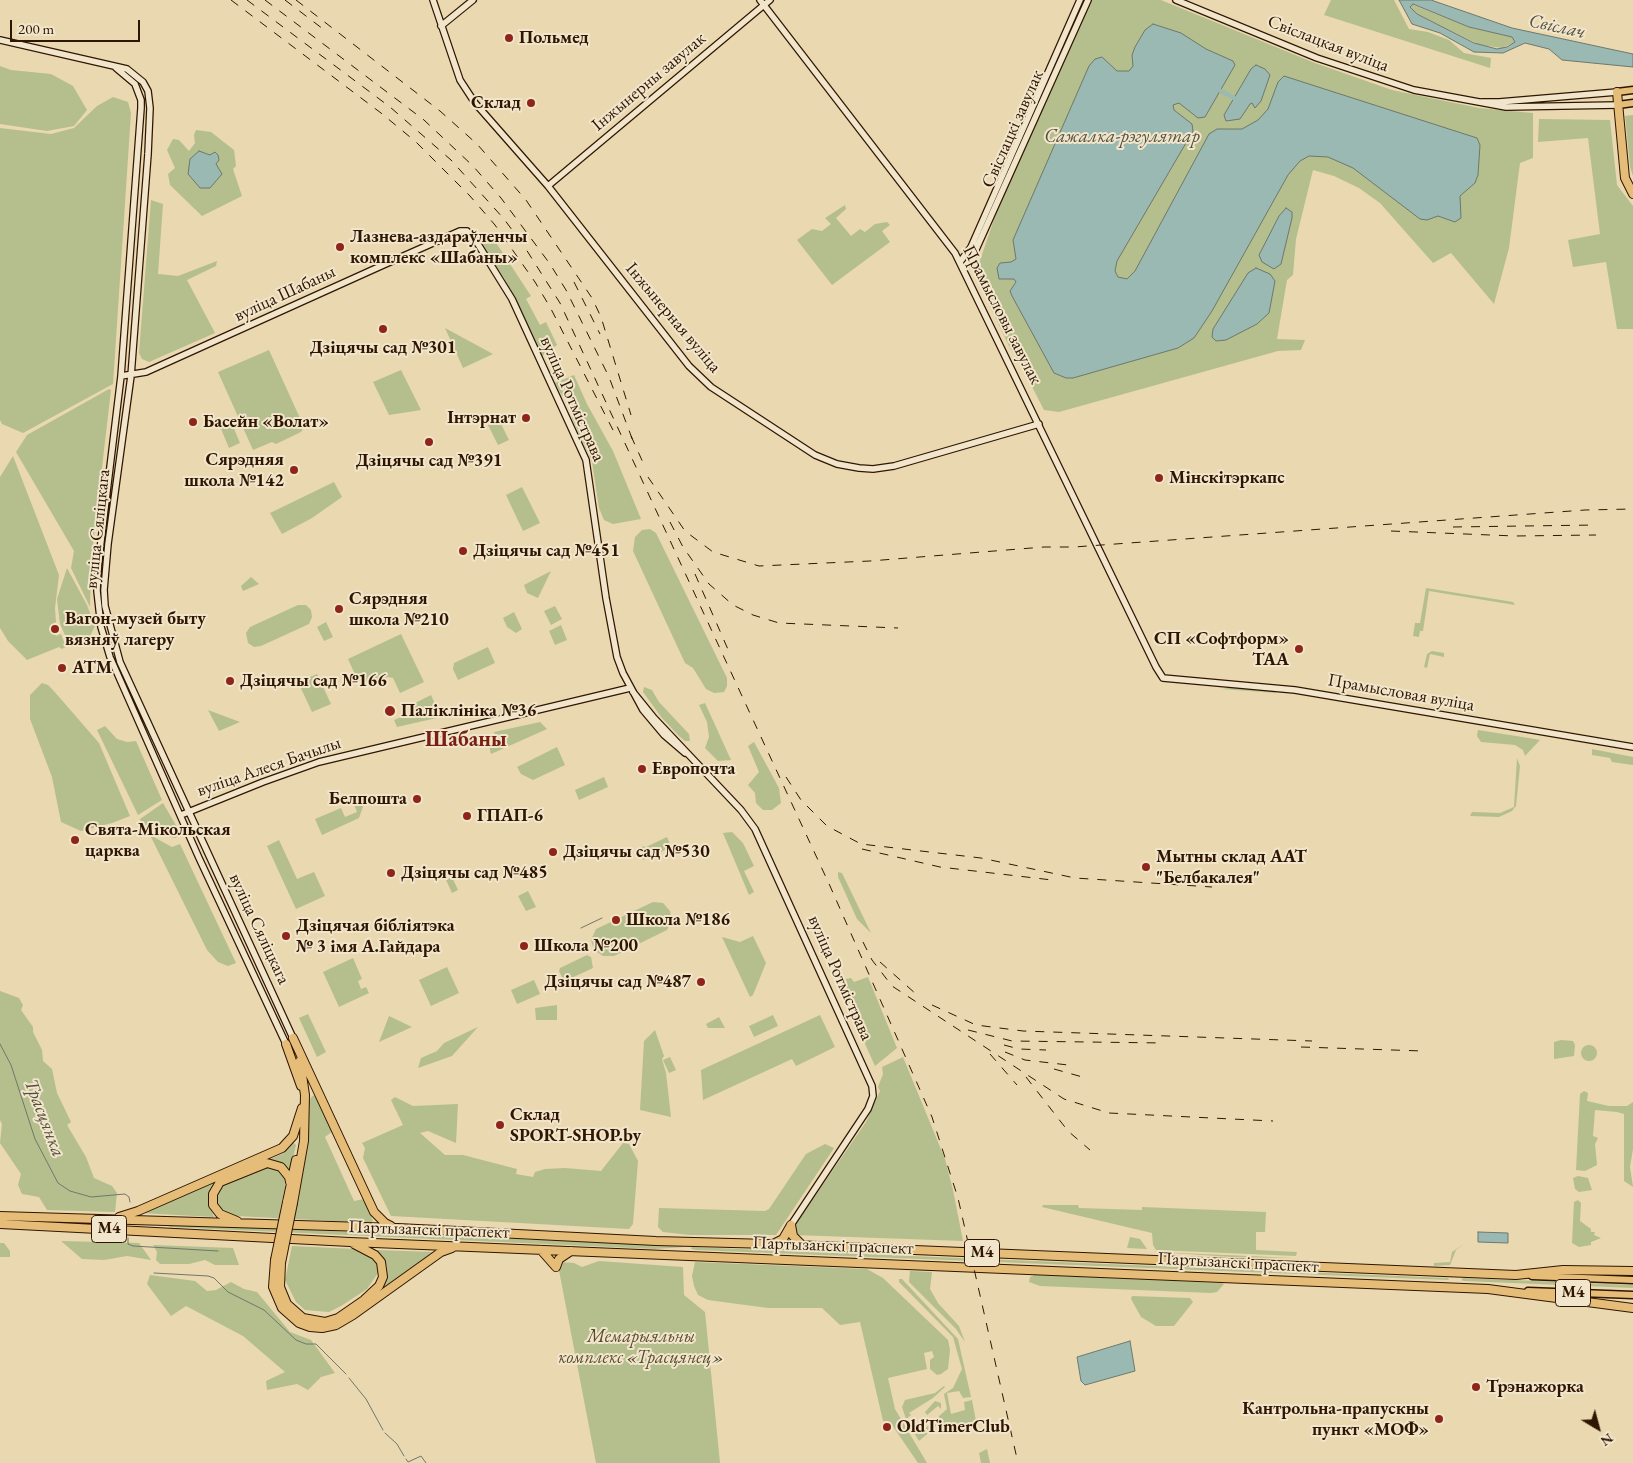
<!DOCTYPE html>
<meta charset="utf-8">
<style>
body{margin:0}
#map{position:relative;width:1633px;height:1463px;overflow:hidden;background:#ead8b0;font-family:"EB Garamond",serif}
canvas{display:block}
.north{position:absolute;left:1573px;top:1403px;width:50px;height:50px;-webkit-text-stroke:4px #f1e6cc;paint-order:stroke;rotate:143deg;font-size:14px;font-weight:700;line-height:20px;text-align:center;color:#301600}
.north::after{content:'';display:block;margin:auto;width:18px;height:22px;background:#301600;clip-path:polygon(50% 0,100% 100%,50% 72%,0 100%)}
.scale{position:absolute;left:10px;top:20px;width:130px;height:22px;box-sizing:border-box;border:2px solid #301600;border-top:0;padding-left:6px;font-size:15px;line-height:18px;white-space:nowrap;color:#301600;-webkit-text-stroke:4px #f1e6cc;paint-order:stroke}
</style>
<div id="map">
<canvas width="1633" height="1463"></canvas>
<div class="north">N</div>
<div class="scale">200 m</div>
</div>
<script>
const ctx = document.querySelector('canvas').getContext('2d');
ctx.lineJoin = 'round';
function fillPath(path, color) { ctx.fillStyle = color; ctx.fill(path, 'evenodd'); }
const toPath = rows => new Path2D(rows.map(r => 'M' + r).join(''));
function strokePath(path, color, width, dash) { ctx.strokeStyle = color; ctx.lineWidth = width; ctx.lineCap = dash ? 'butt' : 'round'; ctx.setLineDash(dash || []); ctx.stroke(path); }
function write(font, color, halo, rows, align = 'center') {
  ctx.font = font + ' "EB Garamond",serif'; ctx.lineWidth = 4; ctx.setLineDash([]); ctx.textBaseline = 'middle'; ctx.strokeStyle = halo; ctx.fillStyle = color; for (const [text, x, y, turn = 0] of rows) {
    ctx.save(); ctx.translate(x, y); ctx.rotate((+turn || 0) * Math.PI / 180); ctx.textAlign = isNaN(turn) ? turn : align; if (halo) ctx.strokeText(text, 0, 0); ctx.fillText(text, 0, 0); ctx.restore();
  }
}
fillPath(toPath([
 [1092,0,1161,0,1315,63,1392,90,1479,108,1533,113,1533,158,1520,163,1509,248,1494,304,1451,253,1433,263,1380,203,1359,188,1334,176,1313,170,1296,239,1293,275,1287,280,1277,339,1305,340,1301,350,1278,351,1059,412,1044,410,1021,365,1010,348,975,275,1001,199,1076,31],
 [1331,0,1394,0,1409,29,1428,32,1449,40,1464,53,1491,58,1490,68,1324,15],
 [1411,4,1469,27,1513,37,1515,42,1502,48,1480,45,1417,14,1410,7],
 [0,66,11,70,51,74,73,86,87,110,74,126,47,131,0,124],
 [113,97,128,102,131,113,113,384,23,433,2,424,0,420,0,128,51,134,74,128,97,106],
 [1633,115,1633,176,1630,167,1625,116],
 [1539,119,1610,120,1617,185,1633,206,1633,329,1617,329,1606,262,1573,267,1568,240,1600,234,1588,138,1538,142],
 [196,130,211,132,234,150,236,166,233,169,242,196,202,216,170,185,168,174,175,168,167,150,173,139,179,140,189,151,195,143,194,135],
 [151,200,163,204,158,274,178,276,217,261,216,266,187,280,215,333,149,362,142,359,139,353],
 [845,205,846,209,836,218,851,236,860,229,865,232,875,224,887,222,890,225,882,231,890,242,832,285,797,240,812,229,822,231,831,224,825,218],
 [489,232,531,296,526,299,540,325,546,322,557,345,542,356,504,278,478,241],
 [445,328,493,354,463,368],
 [269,350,304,427,301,432,276,444,272,442,253,450,218,372],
 [401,370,421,410,389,415,373,382],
 [574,375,587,404,613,451,641,519,613,524,604,520,599,508,592,462,572,418,572,410,567,399,562,396,555,383],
 [109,389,111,390,91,562,90,607,71,568,74,551,16,452,27,435],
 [230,419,240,443,229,448,219,424],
 [499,420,509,440,498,445,488,425],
 [13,456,59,575,55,608,56,622,51,625,56,636,61,634,66,647,62,649,59,647,27,660,8,641,0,628,0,477],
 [334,482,342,497,312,518,282,534,270,513],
 [522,487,540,523,523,531,506,495],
 [650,529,656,533,727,678,727,686,724,692,714,693,706,689,693,668,685,663,633,551,635,537,642,530],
 [67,568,87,605,95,626,90,636,70,646,60,624,57,599],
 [551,571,538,598,527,593,524,585],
 [251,577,259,584,243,591,241,586],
 [1426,588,1513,602,1515,605,1429,591,1423,631,1420,631,1419,637,1413,636,1415,623,1420,623],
 [298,605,306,605,311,610,312,617,309,624,261,646,254,647,248,643,246,633,250,627],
 [555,606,562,619,551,625,544,611],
 [514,612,522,629,516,633,507,627,503,618],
 [326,622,333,637,324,641,317,627],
 [561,625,567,640,555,645,549,631],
 [401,634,424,682,400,693,393,678,388,677,369,682,358,681,348,659],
 [488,647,495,663,458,680,453,669,454,663],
 [1432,651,1444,653,1444,657,1430,654,1427,668,1424,667,1427,654],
 [317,674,331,704,312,712,298,682],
 [42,683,48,685,53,690,99,743,130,816,112,823,81,831,61,822,52,777,30,719,30,695],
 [644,687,652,690,659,702,689,734,690,741,685,741,679,736,662,718,643,692],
 [1235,687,1274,691,1276,693,1222,689],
 [431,695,441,717,397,727,394,720,410,713,413,704],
 [705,703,731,760,718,761,705,748,709,737,707,722,699,705],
 [208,710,240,722,219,731],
 [540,722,547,729,491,754,489,745,498,740,494,732],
 [105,726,117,739,127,742,136,741,162,800,138,815,97,730],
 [1478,730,1535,739,1540,740,1525,756,1523,750,1515,745,1481,742,1477,736],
 [754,742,779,788,781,803,772,810,763,810,756,803,755,793,748,785,759,772,748,746],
 [557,747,565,765,533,780,521,774,517,767],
 [1592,749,1633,757,1633,765,1612,762,1610,758,1592,755],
 [1517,758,1520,766,1516,806,1512,811,1499,817,1470,816,1472,812,1500,813,1514,807],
 [604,777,608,787,579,800,575,790],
 [367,795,359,818,322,835,315,819,341,808,345,817,357,812,353,802],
 [163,803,181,834,175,838,145,830,140,819],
 [732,832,743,843,754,866,744,871,754,892,749,895,723,833],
 [150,835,172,847,180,844,236,963,228,966,218,962,207,950],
 [667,837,671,847,651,857,646,847],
 [279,840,297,879,314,872,325,896,296,909,267,846],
 [644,846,649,857,643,860,642,857,639,858,635,850],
 [838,872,842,873,871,933,857,919,838,877],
 [452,877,458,890,452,893,446,880],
 [528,891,536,907,526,911,518,896],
 [653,902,663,903,670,911,672,921,667,930,614,956,603,956,594,950,591,940,596,929],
 [753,936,766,963,753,995,750,997,722,937,740,942],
 [587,955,591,957,593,968,567,980,563,979,559,971,560,968],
 [353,958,362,979,358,981,361,989,366,987,369,993,339,1007,323,972],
 [447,967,459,993,431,1006,419,980],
 [868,977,897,1048,875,1066,846,1002,846,993,841,980,851,978,854,982],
 [534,980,540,994,517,1004,511,990],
 [0,991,19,998,23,1005,21,1010,33,1027,33,1032,42,1050,43,1061,52,1069,57,1093,71,1122,67,1125,86,1157,94,1178,112,1186,117,1193,115,1212,47,1210,39,1197,22,1194,18,1185,21,1174,0,1143,2,1124,0,1120],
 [557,1005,557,1020,536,1020,535,1008],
 [308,1014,326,1052,317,1057,299,1018],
 [773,1015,778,1026,754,1037,749,1026],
 [820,1015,835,1047,796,1066,792,1059,703,1100,701,1070],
 [389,1016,412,1027,379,1042],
 [719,1017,725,1028,708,1028,706,1024],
 [478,1027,452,1056,418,1068,421,1058,437,1051,444,1043],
 [655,1030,664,1056,662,1059,666,1073,671,1117,640,1110,644,1041],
 [1561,1040,1573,1041,1575,1045,1574,1056,1554,1059,1554,1042],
 '1581 1053a8 8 0 1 1 16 0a8 8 0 1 1-16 0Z',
 [670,1057,676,1070,669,1073,663,1060],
 [903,1057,945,1159,953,1190,963,1241,794,1235,795,1225,866,1122,880,1091,878,1087,883,1074,882,1067],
 [1584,1091,1588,1093,1587,1101,1609,1106,1627,1106,1633,1102,1633,1149,1630,1167,1633,1187,1624,1181,1624,1114,1617,1112,1595,1110,1593,1136,1598,1138,1595,1144,1597,1165,1585,1171,1576,1170,1580,1094],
 [316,1095,333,1131,325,1137,354,1201,364,1199,373,1221,371,1223,237,1216,221,1212,215,1203,216,1190,223,1184,267,1167,280,1170,284,1176,285,1187,280,1210,296,1211,308,1145,309,1101,312,1096],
 [395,1097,413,1106,458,1104,456,1143,428,1131,420,1133,445,1155,463,1155,517,1169,516,1174,533,1177,535,1172,545,1169,565,1168,601,1171,623,1143,629,1144,638,1161,633,1224,629,1229,391,1216,363,1158,365,1148,362,1143,403,1125,391,1100],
 [293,1142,296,1145,290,1171,277,1162,257,1165,284,1153],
 [825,1144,834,1148,776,1235,690,1235,663,1232,658,1227,659,1208,765,1211,769,1209,806,1154],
 [1578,1176,1588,1178,1592,1190,1579,1192,1575,1189,1573,1178],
 [221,1178,213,1185,208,1196,209,1205,214,1217,140,1213],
 [1578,1200,1581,1203,1580,1221,1591,1229,1591,1232,1595,1232,1594,1235,1601,1238,1591,1242,1591,1245,1579,1247,1572,1243,1574,1202],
 [1043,1205,1078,1205,1079,1208,1142,1210,1142,1207,1266,1212,1265,1232,1256,1232,1256,1250,1297,1252,1296,1256,1156,1250,1153,1245,1152,1233,1042,1207],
 [169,1224,682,1246,685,1247,655,1249,169,1227],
 [1130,1237,1140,1239,1147,1249,1127,1248],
 [61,1241,139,1243,151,1260,127,1256,104,1260,82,1259],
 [0,1243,4,1243,10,1251,10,1257,0,1257],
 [1464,1244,1456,1250,1450,1265,1434,1266,1434,1263,1450,1262,1452,1252],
 [153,1245,233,1248,239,1265,215,1265,205,1260,189,1264,160,1264,156,1260,157,1252],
 [292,1246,356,1249,368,1255,377,1264,378,1273,367,1289,341,1306,329,1312,305,1310,296,1302,285,1280],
 [692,1247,1448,1278,1449,1280,696,1250,691,1249],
 [377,1250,434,1252,380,1290,387,1277,387,1267],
 [1158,1252,1294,1258,1231,1257],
 [599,1261,683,1267,684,1295,705,1312,720,1463,596,1463,558,1265,560,1262,574,1263,582,1267],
 [695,1262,867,1269,883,1278,948,1340,950,1350,948,1369,941,1374,937,1375,930,1369,930,1360,934,1357,932,1351,924,1353,927,1369,888,1378,895,1409,927,1463,918,1463,890,1422,883,1421,860,1322,840,1325,822,1308,768,1308,708,1300,698,1295,694,1286,692,1276],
 [910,1271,932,1272,930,1289,938,1303,959,1326,965,1342,956,1329,909,1282],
 [150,1275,195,1281,207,1291,216,1290,231,1282,244,1289,257,1292,290,1332,311,1340,335,1373,321,1377,308,1390,297,1384,267,1390,266,1381,285,1372,243,1336,186,1306,171,1316,147,1284],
 [1035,1275,1222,1283,1224,1284,1217,1292,1211,1293,1040,1286,1029,1282,1030,1277],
 [1463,1278,1633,1285,1633,1288,1464,1281,1461,1280],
 [902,1279,958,1339,971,1397,963,1398,959,1391,947,1393,951,1414,965,1410,964,1402,972,1400,976,1421,947,1428,940,1423,919,1441,908,1423,915,1420,915,1428,919,1434,947,1409,944,1394,953,1388,962,1369,953,1337,899,1282,899,1279],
 [1132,1296,1190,1298,1193,1302,1174,1326,1156,1326,1141,1317,1131,1299],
 [944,1386,945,1387,933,1398,909,1413,911,1415,906,1419,902,1407,905,1400,935,1393],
 [935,1401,941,1403,941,1409,938,1406,927,1415,925,1412],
 [987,1449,990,1463,981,1463,979,1453]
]), '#b4bf8d');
const water = toPath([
 [1399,0,1431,0,1512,28,1633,54,1633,67,1562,60,1549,49,1525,43,1503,53,1474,52,1440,33,1412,24,1399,0],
 [1413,4,1469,27,1512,37,1515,42,1507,47,1497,49,1474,43,1417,14,1410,7,1413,4],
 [1153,24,1181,33,1206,49,1233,61,1235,65,1205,117,1198,118,1179,103,1173,105,1174,110,1192,124,1193,131,1117,261,1115,271,1118,277,1127,279,1135,271,1209,134,1217,129,1242,129,1258,120,1268,109,1278,82,1284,76,1477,138,1480,145,1478,175,1475,183,1460,196,1461,218,1455,222,1438,216,1427,220,1420,219,1353,168,1328,157,1309,156,1300,161,1288,175,1212,311,1194,338,1178,348,1073,378,1066,378,1054,373,1012,296,1010,291,1016,282,1014,279,999,279,997,268,1000,263,1011,262,1016,259,1013,240,1089,66,1095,59,1102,57,1117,71,1129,71,1133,66,1132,55,1135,47,1145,30,1153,24],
 [1256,65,1265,69,1270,75,1261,101,1255,108,1252,103,1250,104,1240,119,1226,121,1224,115,1251,69,1256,65],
 [199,151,210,155,215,152,218,155,219,160,216,164,222,174,210,188,200,188,188,174,190,159,199,151],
 [1286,208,1292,212,1292,218,1281,264,1274,269,1262,262,1259,255,1279,216,1286,208],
 [1256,268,1270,274,1275,281,1269,313,1257,324,1226,340,1216,341,1212,337,1213,329,1248,273,1256,268],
 [1478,1232,1508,1233,1508,1243,1478,1242,1478,1232],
 [1130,1341,1135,1371,1085,1385,1081,1381,1077,1357,1130,1341]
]);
fillPath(water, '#99b9b2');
strokePath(water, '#6f786b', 1);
strokePath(toPath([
 [581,928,602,918],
 [0,1044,11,1065,35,1139,58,1183,70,1191,91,1197,125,1194,129,1197,130,1202],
 [128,1238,128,1244,133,1246,218,1251],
 [154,1273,208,1276,214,1278,228,1292,264,1310,296,1340,306,1344,316,1344,346,1374],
 [349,1378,366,1399,383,1430],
 [385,1433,397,1444,404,1456],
 [406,1459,408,1462,421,1456,426,1463]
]), '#6f786b', 1);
strokePath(toPath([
 [1221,91,1234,98]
]), '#99b9b2', 4.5);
const secondary = toPath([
 [433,0,460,80,475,103,548,186,689,366,711,387,815,455,837,464,859,468,873,469,894,466,1039,424],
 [760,0,955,253,1156,667,1163,678,1295,690,1633,747],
 [1176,0,1317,58,1414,90,1506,107,1618,105],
 [441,26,473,0],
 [0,40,127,69,143,82,148,91,150,108,148,154,131,376,108,544,104,590,105,606,120,662,293,1038],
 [116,68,135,84,141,100,141,108,121,376,98,566,97,591,101,627,110,657,199,858,286,1044],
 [1482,102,1499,102,1617,92],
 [548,186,770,0],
 [960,262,971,247,1080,0],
 [964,268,973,256,1088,0],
 [121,376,146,372,381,266,460,231,467,231,476,241,512,299,586,460,606,598,617,657,623,673,643,710,664,735,685,753],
 [633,692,654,718,741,810,755,829,872,1086,873,1096,868,1109,791,1225],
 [181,815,263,782,319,762,630,688]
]);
const primary = toPath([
 [1617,92,1633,90],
 [1618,105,1633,103],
 [1532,1276,1633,1280],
 [1528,1291,1633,1295]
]);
const highway = toPath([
 [1617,92,1625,178,1633,194],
 [293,1038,374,1212,385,1223,391,1226],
 [286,1044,301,1086],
 [287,1202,296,1160],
 [293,1203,304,1141,305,1095,300,1061],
 [0,1216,398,1228,656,1241,770,1244,1516,1275,1563,1270,1633,1271],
 [119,1217,138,1211,282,1148,293,1136,302,1108],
 [237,1221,220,1214,213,1205,213,1194,220,1182,267,1163,281,1167,289,1177,290,1182],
 [0,1224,350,1242,1488,1289,1633,1308],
 [791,1225,793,1236,802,1245],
 [775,1243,783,1239,791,1225],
 [541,1250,556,1267],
 [275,1260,273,1287,282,1308,299,1323,310,1327,322,1328,336,1325,353,1315,441,1252,452,1248],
 [281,1263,280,1287,287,1304,303,1318,325,1322,338,1318,364,1300,379,1286,383,1277,381,1262,375,1255,354,1244],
 [556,1267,559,1259,571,1251]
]);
strokePath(secondary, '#301600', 8);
strokePath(primary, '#301600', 9);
strokePath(highway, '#301600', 10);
strokePath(secondary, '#f1e6cc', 5.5);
strokePath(primary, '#e5bc78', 6);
strokePath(highway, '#e5bc78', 8);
strokePath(toPath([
 [231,0,381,113,416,142,470,196,495,225,535,282,550,307,614,432],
 [247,0,390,107,451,160,504,219,524,246,560,303,830,886,932,1117,958,1198,1018,1463],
 [265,0,424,120,473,166,501,198,550,264,566,290,609,377,633,441],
 [285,0,327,32],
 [296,0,440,111,477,144,526,200,592,298,601,317,631,415],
 [574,282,600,334],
 [631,436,645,467],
 [648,477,685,531,713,552,759,566,870,561,1044,547,1074,547,1585,510,1633,509],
 [670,522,683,547,709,584,733,605,753,615,779,623,898,628],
 [1453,527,1596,525],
 [1391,531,1515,536,1596,535],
 [695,574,730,654],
 [786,777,801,800,827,826,861,844,981,858,1075,878,1212,887],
 [862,849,940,867,1052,880],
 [863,942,872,960,892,986,1064,1099,1109,1113,1273,1121],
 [880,962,916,994],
 [932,1005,976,1025,1023,1031,1312,1041],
 [968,1030,1012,1041,1164,1043],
 [1004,1045,1019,1049,1046,1050],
 [1301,1047,1423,1051],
 [1005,1052,1025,1060,1068,1065],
 [990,1054,1017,1085],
 [1054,1069,1086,1078],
 [1026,1077,1068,1131,1090,1150]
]), '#301600', 1, [9, 9]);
const highwayBridge = toPath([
 [275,1260,287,1202],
 [281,1263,293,1203]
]);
strokePath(highwayBridge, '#301600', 10, []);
strokePath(highwayBridge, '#e5bc78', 8);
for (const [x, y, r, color] of [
 [509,38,5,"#8f2418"],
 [531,103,5,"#8f2418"],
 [340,247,5,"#8f2418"],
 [383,329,5,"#8f2418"],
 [526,418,5,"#8f2418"],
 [193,422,5,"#8f2418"],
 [429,442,5,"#8f2418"],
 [294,470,5,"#8f2418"],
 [1159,478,5,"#8f2418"],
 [463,551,5,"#8f2418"],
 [339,609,5,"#8f2418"],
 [55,629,5,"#8f2418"],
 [1299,649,5,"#8f2418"],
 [62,668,5,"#8f2418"],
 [230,681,5,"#8f2418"],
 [390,711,6,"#8f2418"],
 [642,769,5,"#8f2418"],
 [417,799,5,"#8f2418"],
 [467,816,5,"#8f2418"],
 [75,840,5,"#8f2418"],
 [553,852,5,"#8f2418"],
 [1146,867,5,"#8f2418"],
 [391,873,5,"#8f2418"],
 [616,920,5,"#8f2418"],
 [286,936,5,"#8f2418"],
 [524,946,5,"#8f2418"],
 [701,982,5,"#8f2418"],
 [500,1125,5,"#8f2418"],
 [1476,1387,5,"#8f2418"],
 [1439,1419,5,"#8f2418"],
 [887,1427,5,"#8f2418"]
]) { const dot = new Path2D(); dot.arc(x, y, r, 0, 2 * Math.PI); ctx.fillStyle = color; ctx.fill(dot); strokePath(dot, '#f1e6cc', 2); }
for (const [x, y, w] of [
 [109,1229,35],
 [982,1253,35],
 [1573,1293,35]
]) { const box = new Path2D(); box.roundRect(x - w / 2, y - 13.5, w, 27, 4); ctx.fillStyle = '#f1e6cc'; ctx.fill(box); strokePath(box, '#301600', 1); }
write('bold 16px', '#301600', null, [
 ["М4",109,1229],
 ["М4",982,1253],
 ["М4",1573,1293]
]);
write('bold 18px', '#301600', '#f1e6cc', [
 ["Польмед",519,38],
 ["Склад",521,103,"right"],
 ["Лазнева-аздараўленчы",350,237],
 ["комплекс «Шабаны»",350,258],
 ["Дзіцячы сад №301",383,348,"center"],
 ["Інтэрнат",516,418,"right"],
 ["Басейн «Волат»",203,422],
 ["Сярэдняя",284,460,"right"],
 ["школа №142",284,481,"right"],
 ["Дзіцячы сад №391",429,461,"center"],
 ["Мінскітэркапс",1169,478],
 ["Дзіцячы сад №451",473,551],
 ["Сярэдняя",349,599],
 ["школа №210",349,620],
 ["Вагон-музей быту",65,619],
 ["вязняў лагеру",65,640],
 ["СП «Софтформ»",1289,639,"right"],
 ["ТАА",1289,660,"right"],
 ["АТМ",72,668],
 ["Дзіцячы сад №166",240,681],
 ["Паліклініка №36",401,711],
 ["Европочта",652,769],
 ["Белпошта",407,799,"right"],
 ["ГПАП-6",477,816],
 ["Свята-Мікольская",85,830],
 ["царква",85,851],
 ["Дзіцячы сад №530",563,852],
 ["Мытны склад ААТ",1156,857],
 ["\"Белбакалея\"",1156,878],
 ["Дзіцячы сад №485",401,873],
 ["Школа №186",626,920],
 ["Дзіцячая бібліятэка",296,926],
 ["№ 3 імя А.Гайдара",296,947],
 ["Школа №200",534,946],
 ["Дзіцячы сад №487",691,982,"right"],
 ["Склад",510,1115],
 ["SPORT-SHOP.by",510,1136],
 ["Трэнажорка",1486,1387],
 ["Кантрольна-прапускны",1429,1409,"right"],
 ["пункт «МОФ»",1429,1430,"right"],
 ["OldTimerClub",897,1427]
], 'left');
write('18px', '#301600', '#f1e6cc', [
 ["Свіслацкая вуліца",1328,44,21],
 ["Інжынерны завулак",649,82,-40],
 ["Свіслацкі завулак",1013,129,-66],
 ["вуліца Шабаны",285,294,-25],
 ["Прамысловы завулак",1002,315,63],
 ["Інжынерная вуліца",673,318,50],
 ["вуліца Ротмістрава",572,399,66],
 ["вуліца Сяліцкага",98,529,-84],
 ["Прамысловая вуліца",1401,693,10],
 ["вуліца Алеся Бачылы",269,767,-19],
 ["вуліца Сяліцкага",259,929,65],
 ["вуліца Ротмістрава",840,978,66],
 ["Партызанскі праспект",429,1230,2],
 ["Партызанскі праспект",833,1246,2],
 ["Партызанскі праспект",1238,1263,3]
]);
write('italic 18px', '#58492a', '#f1e6cc', [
 ["Мемарыяльны",641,1337],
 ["комплекс «Трасцянец»",641,1358]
]);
write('italic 19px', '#554f3e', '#f1e6cc', [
 ["Свіслач",1557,27,12],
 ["Сажалка-рэгулятар",1122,137],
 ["Трасцянка",44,1118,69]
]);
write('bold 22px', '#7a1f14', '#f1e6cc', [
 ["Шабаны",466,740]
]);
</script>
